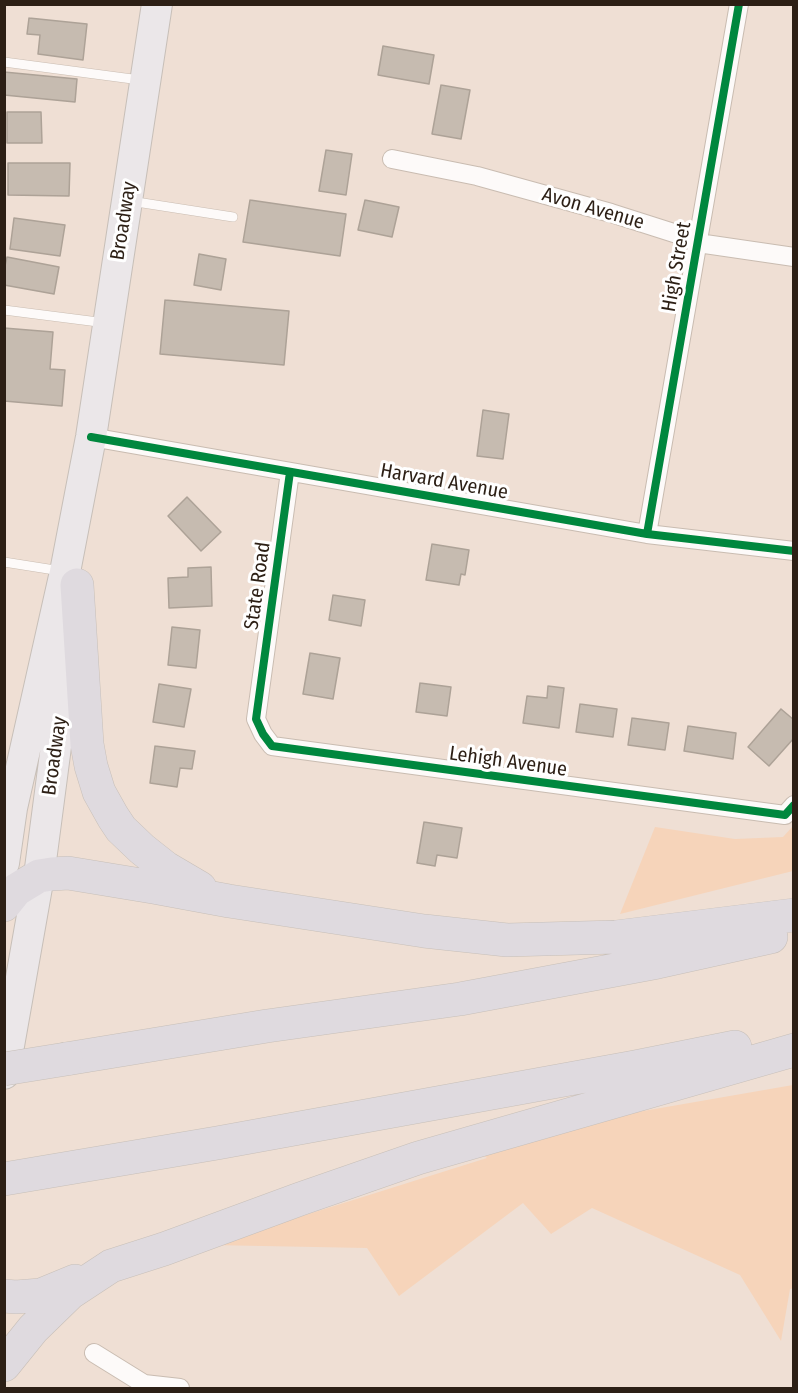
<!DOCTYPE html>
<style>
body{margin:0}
#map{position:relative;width:798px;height:1393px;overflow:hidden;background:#efdfd4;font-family:"Fira Sans Condensed",sans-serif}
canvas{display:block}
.frame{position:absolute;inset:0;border:6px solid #2c1f15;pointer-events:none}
</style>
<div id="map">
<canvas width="798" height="1393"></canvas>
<div class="frame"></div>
</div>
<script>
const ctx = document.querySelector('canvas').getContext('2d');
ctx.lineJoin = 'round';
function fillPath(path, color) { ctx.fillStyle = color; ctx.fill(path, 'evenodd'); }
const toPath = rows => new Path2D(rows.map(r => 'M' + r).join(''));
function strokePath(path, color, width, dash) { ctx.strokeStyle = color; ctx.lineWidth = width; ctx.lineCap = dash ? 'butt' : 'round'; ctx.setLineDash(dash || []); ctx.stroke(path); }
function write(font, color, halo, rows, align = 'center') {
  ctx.font = font + ' "Fira Sans Condensed",sans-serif'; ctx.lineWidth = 6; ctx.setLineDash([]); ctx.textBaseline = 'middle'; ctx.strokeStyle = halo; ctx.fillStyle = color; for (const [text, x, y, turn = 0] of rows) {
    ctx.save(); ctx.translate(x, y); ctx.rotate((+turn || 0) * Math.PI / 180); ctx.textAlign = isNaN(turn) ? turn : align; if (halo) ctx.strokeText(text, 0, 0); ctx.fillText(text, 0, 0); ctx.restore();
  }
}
fillPath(toPath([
 [793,826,793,871,620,914,655,827,735,839,783,837],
 [793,1085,794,1288,790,1289,781,1341,740,1275,592,1208,551,1234,523,1203,399,1296,367,1248,210,1245,487,1158,469,1143,626,1114]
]), '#f6d4ba');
const building = toPath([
 [29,18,87,24,83,60,38,54,40,35,27,34,29,18],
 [383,46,434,55,429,84,378,75,383,46],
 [4,72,77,79,75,102,4,95,4,72],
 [441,85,470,90,461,139,432,134,441,85],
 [7,112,41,112,42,143,7,143,7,112],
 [326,150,352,154,346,195,319,191,326,150],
 [8,163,70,163,69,196,8,195,8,163],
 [250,200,346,214,340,256,243,242,250,200],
 [365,200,399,207,392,237,358,230,365,200],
 [14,218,65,225,60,256,10,249,14,218],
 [199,254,226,259,221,290,194,285,199,254],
 [7,257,59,267,54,294,4,285,4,270,7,257],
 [165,300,289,311,284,365,160,354,165,300],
 [4,328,53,332,50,369,65,370,62,406,4,401,4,328],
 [483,410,509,414,503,459,477,456,483,410],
 [187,497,221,532,201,551,168,516,187,497],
 [432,544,469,550,465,575,461,574,459,585,426,580,432,544],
 [211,567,212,606,169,608,168,578,188,577,188,568,211,567],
 [333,595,365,600,361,626,329,620,333,595],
 [172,627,200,630,196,668,168,665,172,627],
 [310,653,340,658,333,699,303,694,310,653],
 [420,683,451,687,447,716,416,712,420,683],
 [159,684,191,689,184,727,153,722,159,684],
 [548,686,564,688,559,728,523,723,527,696,547,698,548,686],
 [580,704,617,709,613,737,576,732,580,704],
 [781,709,794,720,794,738,769,766,748,747,781,709],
 [632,718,669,723,665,750,628,745,632,718],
 [688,726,736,733,733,759,684,751,688,726],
 [155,746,195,751,192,769,180,768,177,787,150,783,155,746],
 [424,822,462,828,457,858,437,855,435,866,417,863,424,822]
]);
fillPath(building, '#c6bbb0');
strokePath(building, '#ada297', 1.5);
const lane = toPath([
 [4,62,140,80],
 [130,201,233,217],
 [4,310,106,323],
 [4,562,61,571]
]);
const street = toPath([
 [392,159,477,176,611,213,680,235,698,243,794,257],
 [91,437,647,534,794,551],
 [290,472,256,719,263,734,272,746,785,815,794,805],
 [647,534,739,4],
 [94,1353,144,1384,180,1388]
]);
const primary = toPath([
 [4,863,12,808,65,572,91,437,157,4],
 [4,1074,39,876,71,632]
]);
const highway = toPath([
 [77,585,87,744,91,766,99,792,113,817,121,829,142,849,166,868,200,888],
 [4,905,16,890,39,876,52,874,68,873,153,887,229,901,424,931,507,940,616,937,794,915],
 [66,1059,267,1026,460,999,658,962,771,937],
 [4,1179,217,1143,635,1067,735,1047],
 [4,1296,16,1297,41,1295,75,1281],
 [4,1365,33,1329,70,1293,111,1266,164,1249,300,1199,418,1158,794,1050]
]);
strokePath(lane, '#c9bcb1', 10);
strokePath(street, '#c9bcb1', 20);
strokePath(primary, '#c7bfb8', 32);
strokePath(highway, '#c7bfb8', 34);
strokePath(lane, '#fdfaf9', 9);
strokePath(street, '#fdfaf9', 18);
strokePath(primary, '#ebe7e9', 30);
strokePath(highway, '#dfdadf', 33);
const highwayBridge = toPath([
 [4,1069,66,1059]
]);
strokePath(highwayBridge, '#c7bfb8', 34, []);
strokePath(highwayBridge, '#dfdadf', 33);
strokePath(toPath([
 [91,437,647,534,794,551],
 [290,472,256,719,263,734,272,746,785,815,794,805],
 [647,534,739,4]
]), '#00873e', 8);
write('20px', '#2c1f15', '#fff', [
 ["Avon Avenue",593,209,16],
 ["Broadway",124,221,-81],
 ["High Street",677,267,-80],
 ["Harvard Avenue",444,482,10],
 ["State Road",258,586,-82],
 ["Broadway",55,756,-82],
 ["Lehigh Avenue",508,762,8]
]);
</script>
